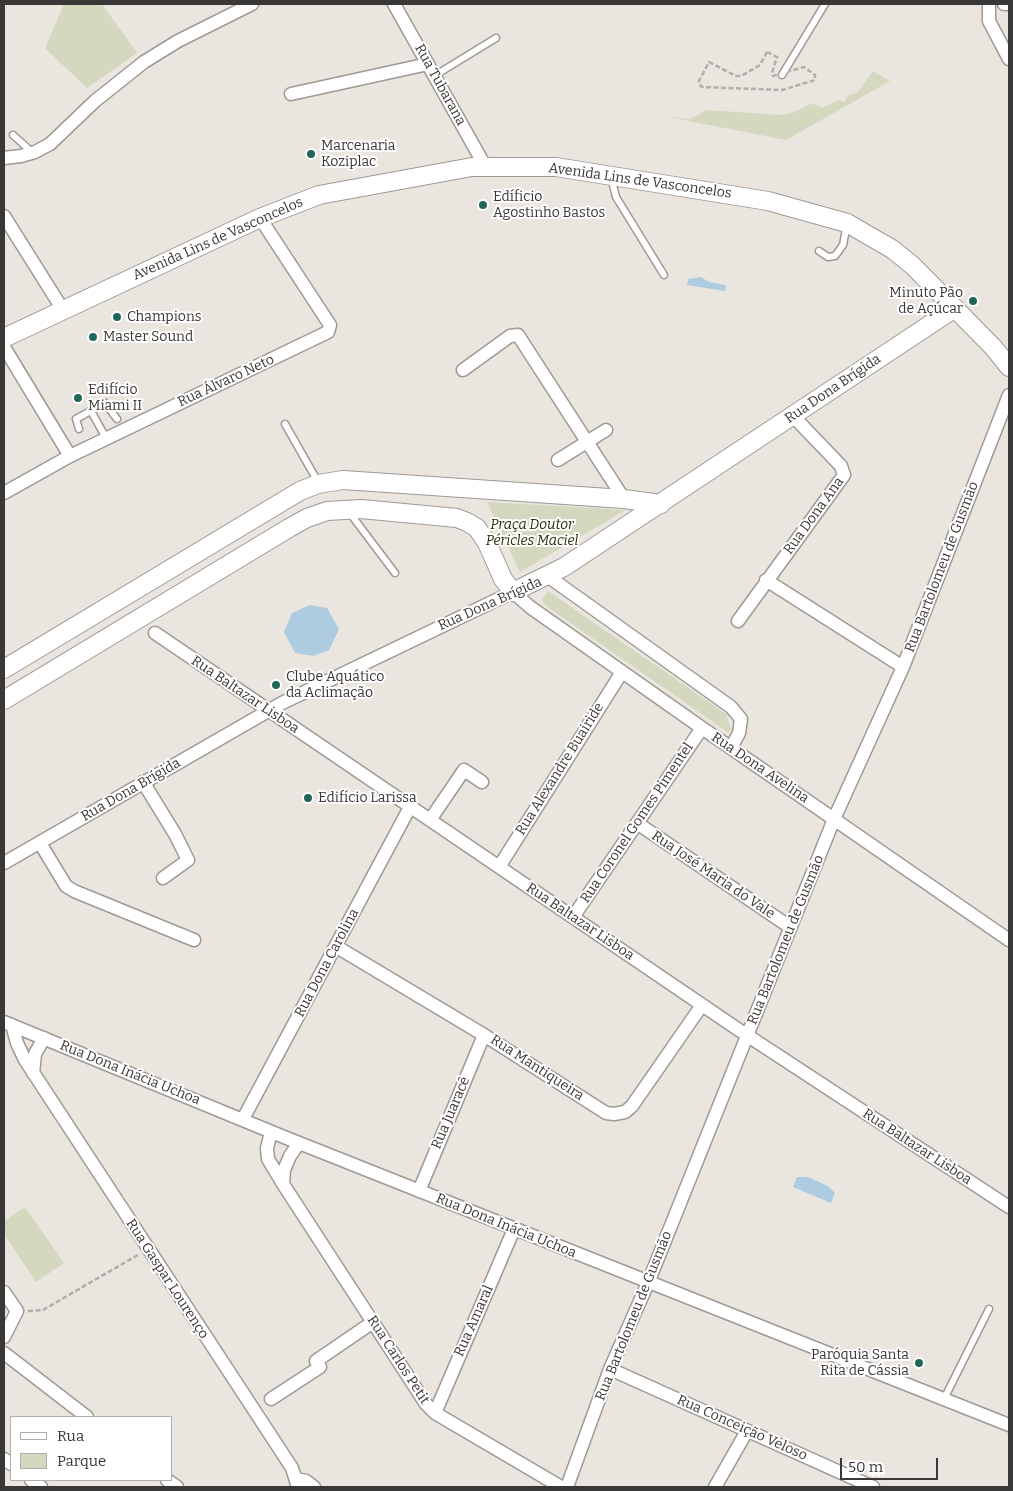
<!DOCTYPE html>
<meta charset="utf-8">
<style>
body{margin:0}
#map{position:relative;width:1013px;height:1491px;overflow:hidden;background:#ebe5e0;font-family:Bitter,serif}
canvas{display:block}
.frame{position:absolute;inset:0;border:5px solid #3a3836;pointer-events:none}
.legend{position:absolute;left:10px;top:1416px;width:162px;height:65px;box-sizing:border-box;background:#fff;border:1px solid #b0afaf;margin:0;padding:6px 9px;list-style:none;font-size:15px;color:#3a3836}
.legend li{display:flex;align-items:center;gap:10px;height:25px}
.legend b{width:25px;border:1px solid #b0afaf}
.scale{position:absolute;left:840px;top:1458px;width:98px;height:22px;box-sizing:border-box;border:2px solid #3a3836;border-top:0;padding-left:6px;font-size:15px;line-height:18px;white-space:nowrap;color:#3a3836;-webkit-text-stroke:4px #fff;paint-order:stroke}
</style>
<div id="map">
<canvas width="1013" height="1491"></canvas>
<div class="frame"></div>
<ul class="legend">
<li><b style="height:6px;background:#fff"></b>Rua</li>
<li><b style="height:14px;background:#d3d8bf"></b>Parque</li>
</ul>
<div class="scale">50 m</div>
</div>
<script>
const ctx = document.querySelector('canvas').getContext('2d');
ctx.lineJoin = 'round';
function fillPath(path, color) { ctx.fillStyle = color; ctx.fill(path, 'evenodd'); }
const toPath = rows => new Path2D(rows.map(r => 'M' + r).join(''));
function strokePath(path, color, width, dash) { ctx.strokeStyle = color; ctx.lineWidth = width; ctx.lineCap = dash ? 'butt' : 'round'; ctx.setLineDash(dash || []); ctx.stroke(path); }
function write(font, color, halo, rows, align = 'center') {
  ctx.font = font + ' Bitter,serif'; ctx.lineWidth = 4; ctx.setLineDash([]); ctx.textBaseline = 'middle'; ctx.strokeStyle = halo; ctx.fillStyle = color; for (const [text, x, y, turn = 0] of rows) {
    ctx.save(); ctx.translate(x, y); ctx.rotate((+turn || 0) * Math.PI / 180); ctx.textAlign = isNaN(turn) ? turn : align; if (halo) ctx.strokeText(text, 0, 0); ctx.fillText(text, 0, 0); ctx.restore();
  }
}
fillPath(toPath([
 [64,4,102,4,137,53,87,88,45,48],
 [873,71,890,81,786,140,668,117,690,119,707,110,780,115,792,113,813,103,822,108,839,100,844,102,848,96,858,92],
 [487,502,626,510,520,572],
 [548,591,726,714,732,731,727,732,716,724,546,606,542,600],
 [25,1207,64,1263,36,1282,4,1234,4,1221]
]), '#d3d8bf');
fillPath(toPath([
 [701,277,709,282,726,285,725,291,687,285,688,279],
 [310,605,327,608,339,629,329,650,313,656,295,653,284,632,292,613],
 [797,1177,808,1177,828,1186,835,1193,831,1203,793,1187]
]), '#adcce2');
const lane = toPath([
 [782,75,825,4],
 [434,76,496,38],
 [13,135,32,152],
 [611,177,616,197,664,275],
 [819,251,828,257,835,256,843,245,847,224],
 [91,411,106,438],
 [285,424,318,482],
 [79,429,76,419,105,403,117,419],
 [349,512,395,573],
 [944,1399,989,1309]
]);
const street = toPath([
 [394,4,485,166],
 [989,4,989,21,1009,59],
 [1004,4,1009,4],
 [291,94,428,64],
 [4,158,21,156,35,152,50,144,95,101,144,62,178,41,252,4],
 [4,216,63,310],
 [4,347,70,456],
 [463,370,510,336,518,335,624,499],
 [558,460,606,430],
 [4,493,70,456,328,332,330,325,260,218],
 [549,577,731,707,741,719,739,733,731,748],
 [766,580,903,667],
 [738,621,844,475,841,466,793,416],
 [155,633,736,1028,1009,1207],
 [143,782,175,834,188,860,163,878],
 [430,820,464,770,482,782],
 [637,823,790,927],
 [40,843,66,886,74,891,194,940],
 [4,863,282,703,513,592,530,607,702,728,1009,940],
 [499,867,622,672],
 [573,917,702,728],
 [337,947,484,1035,606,1113,614,1114,625,1112,632,1106,702,1005],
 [4,1022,284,1137,1009,1425],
 [12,1025,17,1043,25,1060,292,1468,298,1487],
 [33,1073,35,1054,44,1038],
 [243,1119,410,807],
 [271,1132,267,1148,268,1159,283,1184],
 [299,1143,290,1156,284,1170,283,1184,426,1404,435,1413,561,1487],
 [419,1191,484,1035],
 [4,1292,17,1311,4,1337],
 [4,1353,87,1417],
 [610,1369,873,1487],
 [271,1399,320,1367,316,1361,373,1322],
 [435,1413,514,1229],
 [4,1459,11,1464],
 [296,1479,306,1481,314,1487],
 [31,1480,41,1487],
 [167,1480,177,1487],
 [567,1487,610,1369,648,1283,834,819,903,667,1009,395],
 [715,1487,747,1431]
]);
const secondary = toPath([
 [4,338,260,218,319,195,472,167,556,167,768,201,847,223,892,249,912,265,993,347,1009,367],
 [4,669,300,491,318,484,343,480,624,499,661,504],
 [4,700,289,528,307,518,327,511,361,509,457,518,467,522,477,528,487,543,503,579,513,592,564,567,955,308]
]);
strokePath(lane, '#9f9995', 9);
strokePath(street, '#9f9995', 15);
strokePath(secondary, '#9f9995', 20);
strokePath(toPath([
 [767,52,777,57,772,73,773,76,804,67,815,75,815,80,782,90,702,87,699,84,699,81,709,62,736,76,741,76,760,65,767,52],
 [28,1311,43,1310,55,1303,138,1255]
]), '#b3aeaa', 2.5, [5, 2.5]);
strokePath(lane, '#fff', 6);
strokePath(street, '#fff', 12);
strokePath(secondary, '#fff', 18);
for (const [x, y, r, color] of [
 [311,154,5,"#20665b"],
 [483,205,5,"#20665b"],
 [973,301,5,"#20665b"],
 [117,317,5,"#20665b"],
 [93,337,5,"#20665b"],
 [78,398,5,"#20665b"],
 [276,685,5,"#20665b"],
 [308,798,5,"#20665b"],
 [919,1363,5,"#20665b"]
]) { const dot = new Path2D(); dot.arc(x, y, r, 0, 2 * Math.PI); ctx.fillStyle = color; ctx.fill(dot); strokePath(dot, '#fff', 2); }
write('14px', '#3a3836', '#fff', [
 ["Rua Tubarana",440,85,61],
 ["Avenida Lins de Vasconcelos",640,181,8],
 ["Avenida Lins de Vasconcelos",218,239,-24],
 ["Rua Álvaro Neto",226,381,-25],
 ["Rua Dona Brígida",833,389,-34],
 ["Rua Dona Ana",814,516,-54],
 ["Rua Bartolomeu de Gusmão",942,567,-69],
 ["Rua Dona Brígida",490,604,-24],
 ["Rua Baltazar Lisboa",245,695,34],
 ["Rua Dona Avelina",760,768,34],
 ["Rua Alexandre Buairide",560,769,-58],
 ["Rua Dona Brígida",131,790,-30],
 ["Rua Coronel Gomes Pimentel",637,823,-56],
 ["Rua José Maria do Vale",713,875,34],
 ["Rua Baltazar Lisboa",580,922,34],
 ["Rua Bartolomeu de Gusmão",786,940,-68],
 ["Rua Dona Carolina",327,963,-62],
 ["Rua Mantiqueira",537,1068,33],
 ["Rua Dona Inácia Uchoa",130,1073,22],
 ["Rua Juaracê",451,1113,-67],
 ["Rua Baltazar Lisboa",917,1147,33],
 ["Rua Dona Inácia Uchoa",506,1226,22],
 ["Rua Gaspar Lourenço",167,1279,57],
 ["Rua Bartolomeu de Gusmão",634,1316,-68],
 ["Rua Amaral",474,1321,-66],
 ["Rua Carlos Petit",398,1360,57],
 ["Rua Conceição Veloso",742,1428,24]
]);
write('14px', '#3a3836', '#fff', [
 ["Marcenaria",321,146],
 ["Koziplac",321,162],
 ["Edíficio",493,197],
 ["Agostinho Bastos",493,213],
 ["Minuto Pão",963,293,"right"],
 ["de Açúcar",963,309,"right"],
 ["Champions",127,317],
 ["Master Sound",103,337],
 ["Edifício",88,390],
 ["Miami II",88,406],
 ["Clube Aquático",286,677],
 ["da Aclimação",286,693],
 ["Edifício Larissa",318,798],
 ["Paróquia Santa",909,1355,"right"],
 ["Rita de Cássia",909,1371,"right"]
], 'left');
write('italic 14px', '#292e05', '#fff', [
 ["Praça Doutor",532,525],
 ["Péricles Maciel",532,541]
]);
</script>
